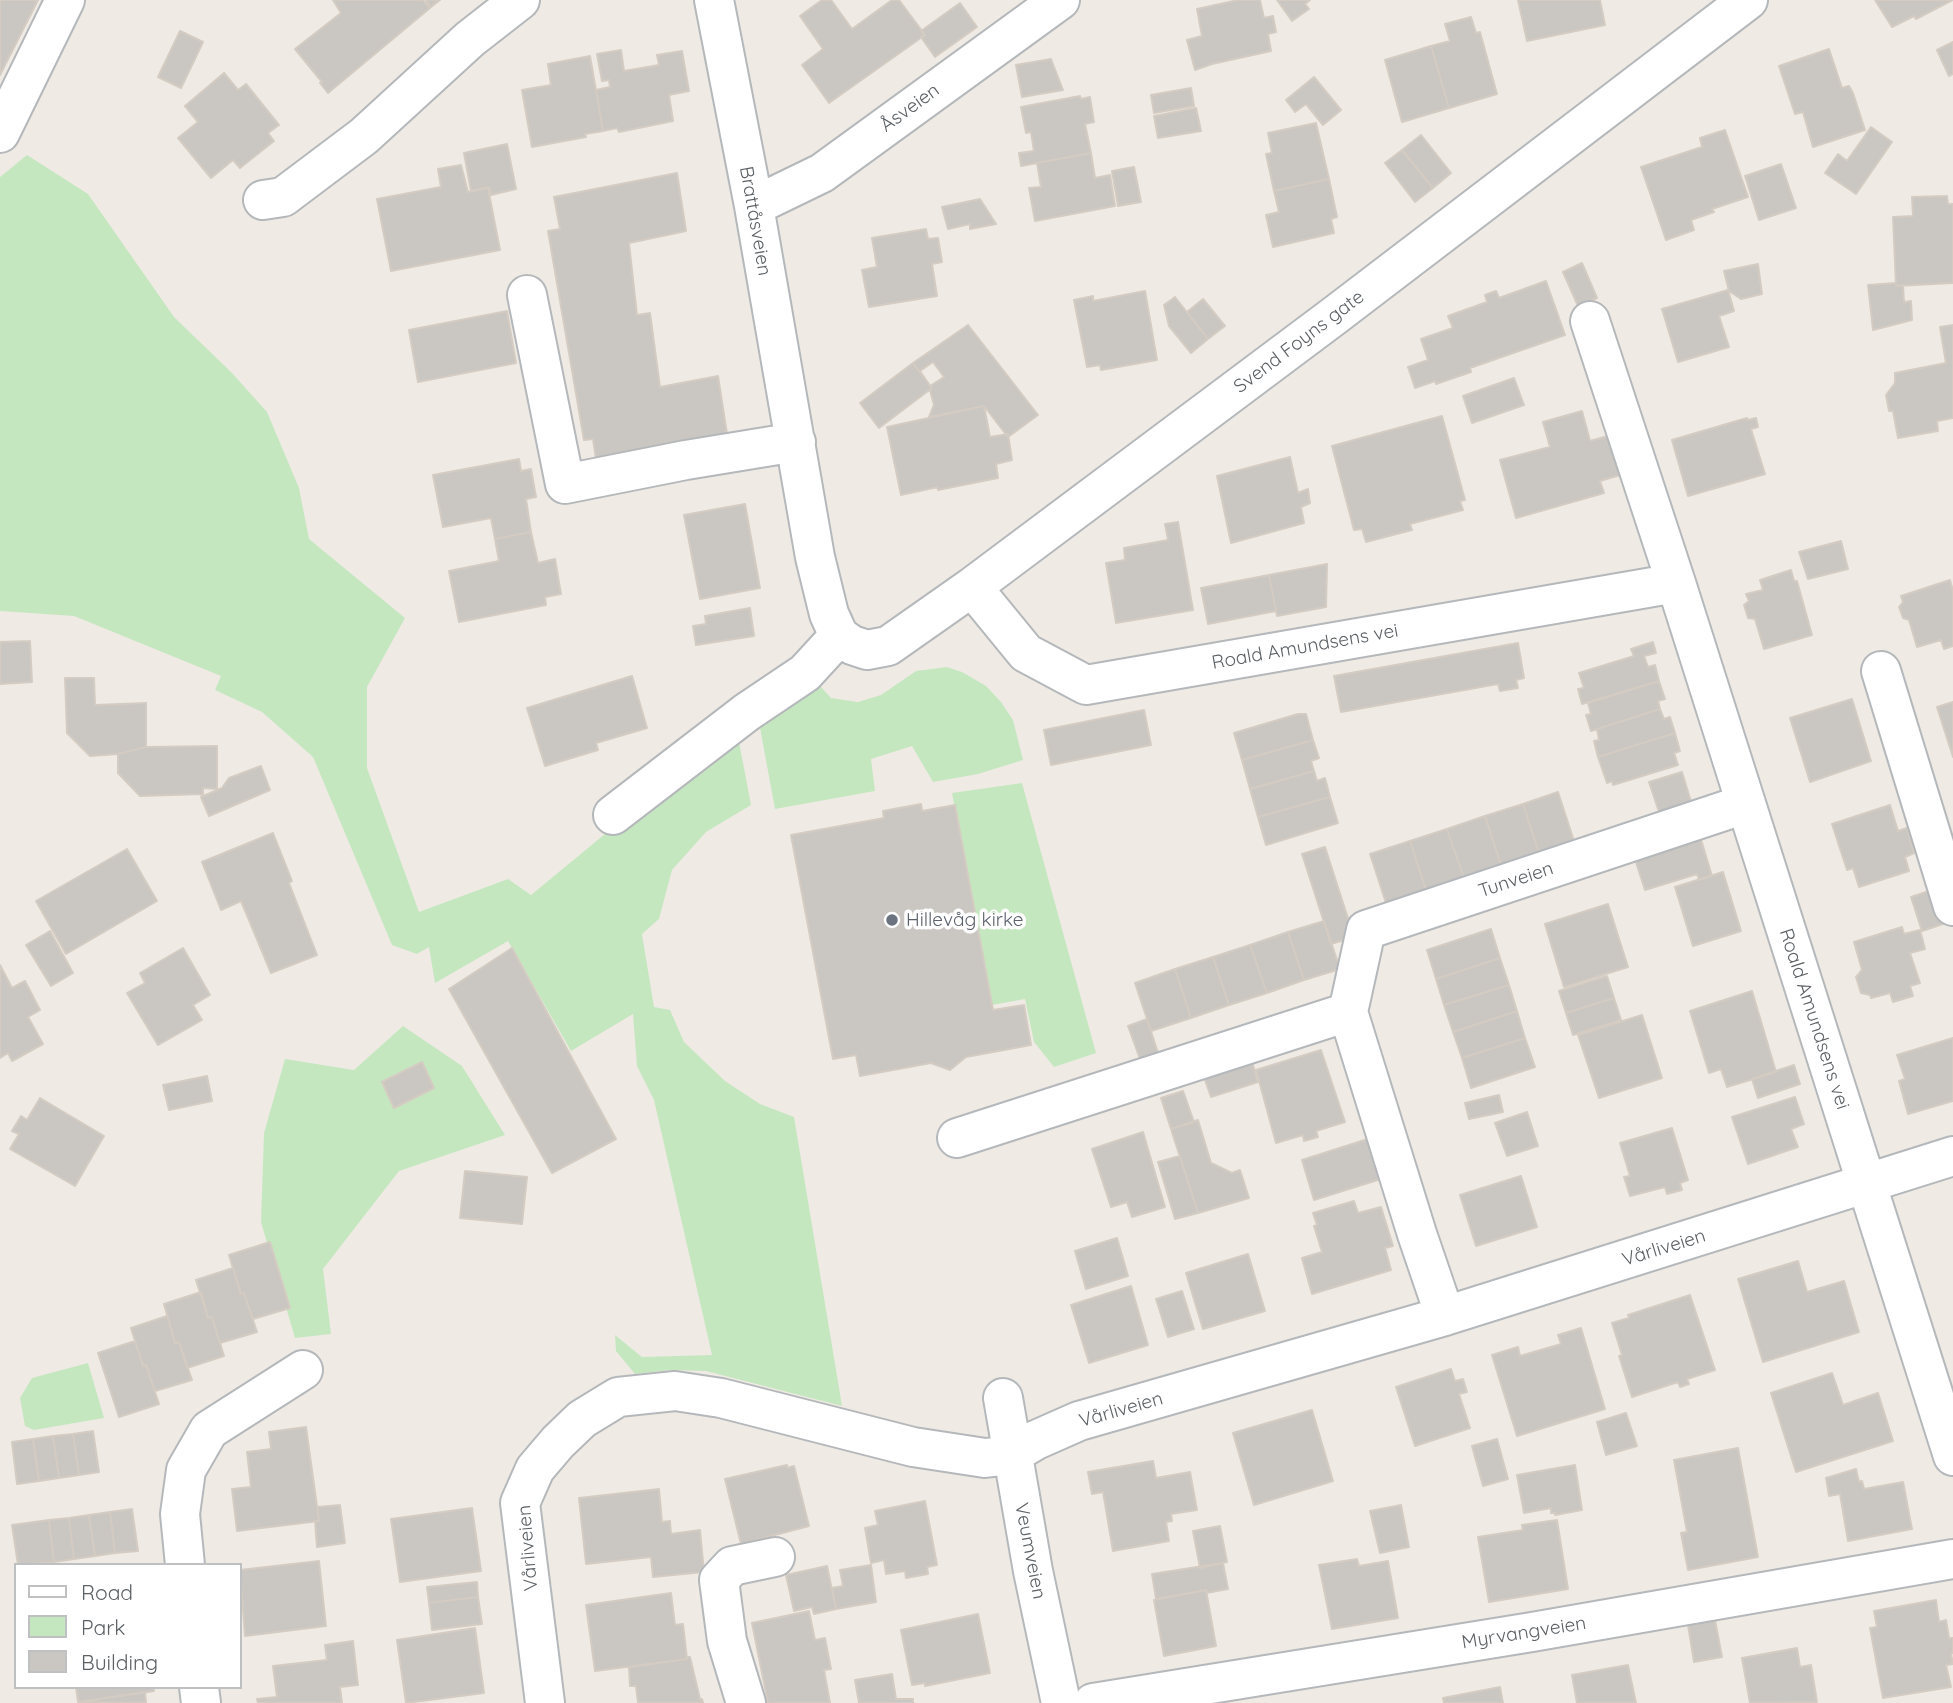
<!DOCTYPE html>
<meta charset="utf-8">
<style>
body{margin:0}
#map{position:relative;width:1953px;height:1703px;overflow:hidden;background:#efebe4;font-family:Quicksand,sans-serif}
canvas{display:block}
.legend{position:absolute;left:14px;top:1563px;width:228px;height:126px;box-sizing:border-box;background:#fff;border:2px solid #bec0c1;margin:0;padding:9px 12px;list-style:none;font-size:21px;color:#5c6165}
.legend li{display:flex;align-items:center;gap:14px;height:35px}
.legend b{width:35px;border:2px solid #bec0c1}
</style>
<div id="map">
<canvas width="1953" height="1703"></canvas>
<ul class="legend">
<li><b style="height:9px;background:#fff"></b>Road</li>
<li><b style="height:19px;background:#c5e7c0"></b>Park</li>
<li><b style="height:19px;background:#cac6c1"></b>Building</li>
</ul>
</div>
<script>
const ctx = document.querySelector('canvas').getContext('2d');
ctx.lineJoin = 'round';
function fillPath(path, color) { ctx.fillStyle = color; ctx.fill(path, 'evenodd'); }
const toPath = rows => new Path2D(rows.map(r => 'M' + r).join(''));
function strokePath(path, color, width, dash) { ctx.strokeStyle = color; ctx.lineWidth = width; ctx.lineCap = dash ? 'butt' : 'round'; ctx.setLineDash(dash || []); ctx.stroke(path); }
function write(font, color, halo, rows, align = 'center') {
  ctx.font = font + ' Quicksand,sans-serif'; ctx.lineWidth = 7; ctx.setLineDash([]); ctx.textBaseline = 'middle'; ctx.strokeStyle = halo; ctx.fillStyle = color; for (const [text, x, y, turn = 0] of rows) {
    ctx.save(); ctx.translate(x, y); ctx.rotate((+turn || 0) * Math.PI / 180); ctx.textAlign = isNaN(turn) ? turn : align; if (halo) ctx.strokeText(text, 0, 0); ctx.fillText(text, 0, 0); ctx.restore();
  }
}
fillPath(toPath([
 [27,155,88,194,174,317,231,372,267,412,299,488,309,539,405,618,367,687,367,768,419,912,508,879,531,895,736,726,751,805,706,832,672,870,659,919,642,934,654,1007,670,1010,684,1042,725,1081,760,1104,794,1117,842,1406,706,1371,671,1370,635,1374,616,1351,615,1335,642,1357,712,1355,654,1100,637,1066,633,1014,571,1051,508,941,435,983,429,947,417,954,392,945,313,757,262,712,215,690,221,676,74,616,0,611,0,177],
 [947,667,962,672,986,686,1001,702,1013,720,1023,760,978,774,933,782,912,746,871,759,875,791,775,809,758,717,813,678,831,698,858,702,881,695,916,671],
 [1022,783,1096,1053,1054,1067,1034,1042,1025,999,992,1005,952,793],
 [403,1026,462,1066,505,1135,399,1171,323,1269,331,1334,295,1338,261,1222,264,1133,285,1059,354,1070],
 [88,1363,104,1418,34,1430,25,1426,20,1398,32,1378]
]), '#c5e7c0');
const building = toPath([
 [0,0,38,0,0,75,0,0],
 [423,0,430,8,328,93,320,83,322,82,295,49,341,13,333,0,423,0],
 [426,0,440,0,431,7,426,0],
 [822,0,831,0,852,29,892,0,899,0,925,35,829,103,802,65,823,49,800,16,822,0],
 [1238,0,1260,0,1264,18,1273,16,1276,32,1268,34,1271,51,1212,64,1195,70,1187,40,1202,36,1197,9,1238,0],
 [1277,0,1310,0,1305,4,1309,9,1292,21,1277,0],
 [1518,0,1600,0,1605,25,1527,41,1518,0],
 [1875,0,1953,0,1916,19,1914,16,1892,27,1875,0],
 [960,3,977,27,935,57,921,37,925,35,921,31,960,3],
 [1471,17,1476,33,1480,32,1497,94,1449,108,1431,46,1450,41,1445,24,1471,17],
 [180,31,203,42,181,88,158,77,180,31],
 [1953,42,1953,74,1949,76,1937,50,1953,42],
 [1431,46,1449,108,1402,122,1385,60,1431,46],
 [1829,49,1842,88,1849,86,1853,93,1865,130,1813,147,1803,112,1795,114,1779,66,1829,49],
 [621,50,624,71,659,65,657,55,682,51,689,91,669,95,673,121,619,132,617,128,603,131,596,90,610,87,609,80,602,81,597,54,621,50],
 [590,56,603,131,585,134,586,137,532,147,522,90,551,85,548,64,590,56],
 [1051,59,1063,90,1022,97,1016,65,1051,59],
 [224,73,238,90,246,84,279,125,268,133,274,141,240,168,233,160,211,178,178,138,198,122,185,106,224,73],
 [1314,77,1341,110,1323,125,1306,104,1295,112,1286,100,1314,77],
 [1191,88,1194,106,1154,113,1151,95,1191,88],
 [1080,96,1081,99,1090,97,1094,122,1085,124,1091,153,1021,166,1019,153,1034,151,1031,132,1026,133,1021,107,1080,96],
 [1196,108,1201,131,1158,138,1154,116,1196,108],
 [1316,123,1329,179,1274,191,1266,154,1272,153,1268,133,1316,123],
 [1871,127,1892,142,1856,194,1825,173,1838,154,1847,161,1871,127],
 [1725,130,1748,197,1712,209,1714,212,1691,220,1694,230,1666,240,1641,167,1702,147,1700,138,1725,130],
 [1421,135,1451,173,1433,188,1402,150,1421,135],
 [507,144,516,189,491,195,489,187,471,191,464,153,507,144],
 [1402,150,1433,188,1415,202,1385,163,1402,150],
 [1091,153,1095,178,1110,175,1115,206,1035,221,1029,188,1041,187,1037,163,1091,153],
 [1781,164,1796,208,1759,220,1745,176,1781,164],
 [461,165,468,192,488,188,500,250,391,271,377,199,441,187,438,169,461,165],
 [1134,167,1141,202,1118,206,1112,171,1134,167],
 [677,173,686,231,629,243,637,315,650,313,660,387,718,376,727,434,596,459,593,439,584,440,548,231,560,229,554,197,677,173],
 [1329,179,1337,217,1331,219,1334,233,1273,247,1266,215,1279,212,1274,191,1329,179],
 [1947,196,1948,204,1953,204,1953,283,1896,286,1893,217,1913,216,1912,197,1947,196],
 [980,199,996,224,970,229,970,224,948,229,942,207,980,199],
 [926,229,928,239,938,238,942,262,932,264,937,296,869,307,862,270,877,267,872,238,926,229],
 [1582,263,1597,298,1578,306,1563,272,1582,263],
 [1758,264,1762,294,1741,299,1729,291,1724,271,1758,264],
 [1546,281,1565,335,1470,368,1471,372,1436,384,1435,381,1415,388,1408,367,1428,360,1421,339,1453,328,1448,316,1487,302,1485,295,1496,291,1499,298,1546,281],
 [1896,283,1896,286,1903,285,1904,302,1911,301,1912,320,1873,330,1868,285,1896,283],
 [1728,290,1734,311,1719,316,1729,347,1678,362,1662,309,1728,290],
 [1145,291,1157,360,1101,370,1100,365,1087,367,1074,300,1093,296,1093,301,1145,291],
 [1175,297,1208,339,1191,353,1169,326,1164,305,1175,297],
 [1203,299,1225,326,1208,339,1187,312,1203,299],
 [507,311,516,363,418,382,409,330,507,311],
 [968,325,1038,415,1008,437,984,406,929,417,934,405,930,390,932,388,913,363,968,325],
 [933,362,944,377,930,386,920,371,933,362],
 [1953,325,1953,418,1937,421,1938,431,1898,438,1893,411,1889,411,1886,395,1895,383,1895,373,1946,363,1940,327,1953,325],
 [913,363,932,388,879,428,860,403,913,363],
 [1514,378,1524,405,1472,423,1463,396,1514,378],
 [984,406,990,437,1008,434,1012,460,996,464,998,478,938,490,938,487,901,495,887,427,984,406],
 [1582,411,1590,441,1608,436,1620,475,1600,481,1604,493,1516,518,1500,460,1550,447,1543,422,1582,411],
 [1442,416,1465,500,1460,501,1463,510,1410,524,1412,530,1366,542,1362,529,1354,530,1332,446,1442,416],
 [1747,418,1748,420,1756,418,1758,427,1751,429,1765,474,1688,496,1672,440,1747,418],
 [1290,457,1298,493,1308,489,1310,503,1301,507,1304,523,1231,543,1217,476,1290,457],
 [519,459,521,471,531,469,536,497,526,499,531,532,495,539,491,518,443,527,433,475,519,459],
 [745,504,760,588,700,599,684,515,745,504],
 [1178,522,1193,610,1116,623,1106,563,1125,560,1124,548,1168,540,1165,524,1178,522],
 [531,532,538,563,555,559,561,594,545,597,546,605,459,622,449,571,499,561,495,539,531,532],
 [1841,541,1848,569,1808,579,1799,552,1841,541],
 [1327,564,1326,607,1277,616,1269,575,1327,564],
 [1791,570,1794,581,1797,581,1812,635,1764,649,1755,619,1748,618,1744,605,1749,601,1746,594,1763,590,1760,580,1791,570],
 [1269,575,1276,611,1208,624,1201,588,1269,575],
 [1950,580,1953,591,1953,646,1944,649,1941,640,1917,647,1909,620,1903,618,1899,607,1903,602,1901,596,1950,580],
 [750,608,754,636,696,645,693,626,706,624,705,616,750,608],
 [30,641,32,682,0,684,0,642,30,641],
 [1653,642,1656,653,1644,656,1648,667,1655,665,1659,681,1582,704,1578,689,1584,688,1579,673,1634,656,1631,649,1653,642],
 [1518,643,1524,678,1516,680,1518,688,1500,691,1498,684,1341,712,1334,676,1518,643],
 [632,676,647,728,596,743,598,750,545,766,527,708,632,676],
 [65,678,94,678,95,705,146,703,146,747,118,754,90,756,67,733,65,678],
 [1659,681,1665,699,1658,701,1660,709,1591,731,1586,715,1591,714,1588,703,1659,681],
 [1852,699,1871,761,1810,782,1790,718,1852,699],
 [1953,702,1953,757,1937,707,1953,702],
 [1660,709,1664,719,1670,717,1675,733,1598,757,1594,741,1599,740,1597,729,1660,709],
 [1144,710,1151,745,1051,765,1044,730,1144,710],
 [1298,714,1306,714,1313,740,1242,760,1234,733,1298,714],
 [1675,733,1680,751,1674,753,1678,765,1613,785,1612,781,1607,783,1598,757,1675,733],
 [1313,740,1319,758,1311,761,1314,771,1250,789,1242,760,1313,740],
 [217,746,217,789,203,788,203,794,140,796,118,773,118,754,146,747,217,746],
 [261,766,270,790,209,816,201,797,222,788,229,778,261,766],
 [1314,771,1317,781,1325,778,1330,797,1258,817,1250,789,1314,771],
 [1682,772,1692,805,1660,815,1649,782,1682,772],
 [1558,792,1574,841,1539,853,1523,804,1558,792],
 [1330,797,1338,823,1266,845,1258,817,1330,797],
 [921,804,922,811,955,805,993,1010,1024,1005,1031,1045,966,1057,950,1070,931,1063,860,1076,856,1055,833,1059,791,835,884,818,883,811,921,804],
 [1523,804,1539,853,1501,865,1485,816,1523,804],
 [1890,805,1898,831,1907,828,1914,853,1905,857,1909,871,1859,887,1853,868,1847,870,1832,824,1890,805],
 [1485,816,1501,865,1464,878,1447,829,1485,816],
 [1447,829,1464,878,1426,890,1410,841,1447,829],
 [273,833,292,881,289,883,317,955,271,973,241,901,221,910,202,862,273,833],
 [1699,833,1712,876,1699,880,1697,874,1645,890,1633,853,1699,833],
 [1410,841,1426,890,1386,903,1370,854,1410,841],
 [1325,847,1354,937,1331,944,1302,854,1325,847],
 [127,849,157,901,66,954,36,901,127,849],
 [1723,872,1741,931,1693,946,1675,887,1723,872],
 [1932,890,1943,924,1922,931,1911,897,1932,890],
 [1608,904,1628,967,1564,987,1545,924,1608,904],
 [1324,921,1340,969,1304,980,1288,932,1324,921],
 [1902,927,1904,934,1920,930,1925,949,1910,953,1920,983,1910,986,1913,996,1893,1002,1890,993,1871,998,1870,995,1861,993,1856,977,1862,970,1854,942,1902,927],
 [1491,929,1500,958,1436,979,1427,950,1491,929],
 [50,931,73,973,51,986,26,945,50,931],
 [1288,932,1304,980,1267,993,1250,945,1288,932],
 [1250,945,1267,993,1229,1005,1213,957,1250,945],
 [183,948,210,995,193,1005,202,1020,158,1045,127,993,145,983,140,973,183,948],
 [512,948,616,1139,552,1173,449,989,512,948],
 [1213,957,1229,1005,1191,1018,1175,969,1213,957],
 [1500,958,1509,985,1444,1005,1436,979,1500,958],
 [0,965,12,988,25,981,40,1010,28,1017,43,1044,12,1061,8,1053,0,1058,0,965],
 [1175,969,1191,1018,1151,1031,1135,983,1175,969],
 [1607,976,1614,998,1566,1013,1559,991,1607,976],
 [1509,985,1517,1011,1453,1032,1444,1005,1509,985],
 [1752,991,1776,1072,1727,1087,1721,1069,1709,1073,1690,1011,1752,991],
 [1614,998,1621,1020,1573,1035,1566,1013,1614,998],
 [1517,1011,1525,1038,1462,1058,1453,1032,1517,1011],
 [1642,1015,1662,1078,1599,1098,1578,1035,1642,1015],
 [1147,1019,1158,1053,1140,1059,1128,1026,1147,1019],
 [1525,1038,1535,1067,1471,1088,1462,1058,1525,1038],
 [1953,1038,1953,1101,1908,1114,1899,1081,1905,1079,1897,1055,1953,1038],
 [1321,1050,1345,1122,1316,1131,1318,1137,1304,1141,1303,1135,1276,1143,1256,1070,1321,1050],
 [422,1062,434,1088,394,1108,382,1082,422,1062],
 [1252,1062,1258,1082,1211,1097,1204,1077,1252,1062],
 [1794,1065,1800,1084,1758,1098,1752,1079,1794,1065],
 [207,1076,212,1101,169,1110,163,1085,207,1076],
 [1183,1091,1194,1122,1171,1129,1161,1098,1183,1091],
 [1499,1095,1503,1112,1469,1119,1465,1103,1499,1095],
 [1795,1097,1804,1124,1791,1129,1798,1147,1748,1164,1732,1117,1795,1097],
 [40,1098,104,1136,75,1186,10,1149,19,1134,12,1131,21,1116,27,1120,40,1098],
 [1527,1112,1538,1146,1507,1156,1495,1123,1527,1112],
 [1198,1120,1211,1163,1232,1173,1240,1170,1249,1198,1198,1213,1171,1129,1198,1120],
 [1672,1128,1688,1180,1680,1183,1682,1190,1667,1194,1665,1187,1630,1196,1624,1177,1630,1176,1620,1143,1672,1128],
 [1143,1132,1165,1207,1132,1217,1127,1202,1111,1207,1092,1149,1143,1132],
 [1371,1138,1384,1178,1314,1200,1302,1160,1371,1138],
 [1180,1156,1198,1213,1175,1219,1158,1162,1180,1156],
 [465,1171,527,1177,522,1224,460,1218,465,1171],
 [1521,1176,1537,1227,1476,1246,1460,1195,1521,1176],
 [1354,1201,1358,1213,1381,1207,1393,1246,1385,1248,1391,1270,1312,1294,1302,1258,1322,1252,1314,1226,1317,1225,1313,1213,1354,1201],
 [1117,1238,1128,1276,1086,1289,1075,1251,1117,1238],
 [270,1242,290,1308,253,1319,244,1293,241,1294,239,1288,229,1255,270,1242],
 [1248,1254,1265,1311,1203,1329,1186,1273,1248,1254],
 [1798,1261,1807,1292,1844,1281,1859,1332,1763,1362,1738,1279,1798,1261],
 [233,1268,241,1294,244,1293,257,1332,220,1343,212,1317,208,1318,196,1280,233,1268],
 [1131,1286,1148,1345,1089,1363,1071,1305,1131,1286],
 [1182,1291,1194,1329,1168,1337,1156,1299,1182,1291],
 [201,1292,208,1318,212,1317,224,1356,187,1368,179,1342,175,1343,164,1304,201,1292],
 [1690,1295,1715,1370,1687,1379,1689,1384,1680,1387,1678,1382,1632,1397,1619,1356,1622,1355,1612,1323,1629,1318,1628,1315,1690,1295],
 [167,1316,175,1343,179,1342,192,1380,155,1391,146,1365,143,1366,131,1328,167,1316],
 [1581,1328,1605,1409,1517,1436,1492,1355,1518,1347,1520,1356,1561,1344,1558,1335,1581,1328],
 [135,1341,143,1366,146,1365,159,1404,119,1417,98,1353,135,1341],
 [1451,1369,1455,1381,1463,1379,1467,1392,1459,1394,1470,1428,1415,1446,1396,1387,1451,1369],
 [1832,1373,1843,1405,1878,1393,1893,1441,1796,1472,1771,1393,1832,1373],
 [1312,1410,1333,1481,1254,1505,1233,1433,1312,1410],
 [1626,1413,1637,1446,1606,1455,1597,1422,1626,1413],
 [306,1427,319,1521,237,1531,232,1489,251,1487,247,1452,271,1449,269,1432,306,1427],
 [93,1431,99,1472,79,1475,73,1434,93,1431],
 [73,1434,79,1475,59,1478,53,1436,73,1434],
 [53,1436,59,1478,39,1481,33,1439,53,1436],
 [33,1439,39,1481,17,1484,12,1442,33,1439],
 [1497,1439,1508,1479,1483,1486,1472,1446,1497,1439],
 [1738,1448,1758,1557,1688,1570,1681,1533,1687,1532,1674,1460,1738,1448],
 [1153,1461,1156,1478,1190,1472,1197,1510,1171,1514,1172,1521,1166,1522,1169,1541,1113,1551,1103,1492,1092,1494,1088,1472,1153,1461],
 [787,1465,787,1468,794,1466,809,1526,741,1544,725,1479,787,1465],
 [1575,1465,1582,1510,1555,1515,1555,1513,1551,1513,1551,1508,1524,1513,1517,1475,1575,1465],
 [1856,1469,1859,1482,1862,1481,1864,1489,1903,1482,1912,1529,1848,1541,1840,1494,1829,1496,1826,1478,1856,1469],
 [659,1489,662,1522,670,1521,671,1534,700,1530,704,1572,653,1577,651,1557,586,1564,579,1498,659,1489],
 [925,1501,937,1565,927,1567,928,1574,906,1578,905,1571,886,1574,884,1560,871,1563,865,1528,878,1525,875,1511,925,1501],
 [340,1505,345,1543,317,1547,315,1521,319,1521,317,1507,340,1505],
 [1401,1505,1409,1547,1380,1553,1370,1511,1401,1505],
 [472,1508,481,1571,400,1582,391,1519,472,1508],
 [132,1509,138,1551,115,1553,110,1512,132,1509],
 [110,1512,115,1553,95,1556,89,1515,110,1512],
 [89,1515,95,1556,74,1559,69,1518,89,1515],
 [69,1518,74,1559,54,1562,49,1520,69,1518],
 [49,1520,54,1562,18,1565,12,1525,49,1520],
 [1557,1520,1568,1589,1489,1602,1478,1537,1523,1530,1522,1525,1557,1520],
 [1220,1526,1227,1562,1200,1568,1193,1531,1220,1526],
 [1357,1559,1359,1566,1388,1561,1398,1618,1332,1629,1319,1565,1357,1559],
 [319,1561,326,1626,245,1636,240,1570,319,1561],
 [1223,1563,1228,1589,1206,1593,1206,1590,1156,1599,1152,1574,1223,1563],
 [871,1565,876,1602,836,1609,832,1588,843,1586,840,1570,871,1565],
 [827,1566,836,1609,814,1614,812,1607,794,1611,786,1575,827,1566],
 [477,1582,478,1597,429,1603,427,1587,477,1582],
 [1206,1590,1216,1646,1164,1656,1154,1600,1206,1590],
 [671,1593,675,1625,683,1624,687,1659,595,1671,586,1605,671,1593],
 [478,1597,482,1624,432,1630,429,1603,478,1597],
 [1936,1600,1939,1622,1946,1620,1949,1638,1953,1638,1953,1653,1951,1654,1953,1664,1946,1665,1951,1687,1883,1698,1870,1628,1877,1627,1874,1611,1936,1600],
 [809,1611,815,1640,825,1638,831,1669,824,1670,830,1703,768,1703,752,1623,809,1611],
 [978,1614,990,1673,925,1686,925,1683,912,1685,901,1630,978,1614],
 [1715,1620,1722,1657,1694,1662,1688,1625,1715,1620],
 [475,1628,484,1693,406,1703,397,1640,475,1628],
 [353,1641,358,1685,340,1687,342,1703,258,1703,257,1699,277,1697,273,1666,327,1660,325,1645,353,1641],
 [1797,1648,1800,1667,1811,1665,1817,1702,1750,1703,1742,1658,1797,1648],
 [687,1657,690,1657,700,1699,702,1699,703,1703,638,1703,636,1686,630,1686,629,1667,687,1659,687,1657],
 [1628,1665,1636,1703,1577,1703,1572,1675,1628,1665],
 [892,1674,896,1699,913,1699,913,1703,859,1703,855,1680,892,1674],
 [76,1687,153,1687,154,1691,78,1702,76,1687],
 [1500,1687,1503,1703,1444,1703,1443,1698,1500,1687],
 [145,1692,146,1703,78,1702,145,1692]
]);
fillPath(building, '#cac6c1');
strokePath(building, '#d4ccc2', 2);
const minor = toPath([
 [714,0,754,206,815,557,829,614,839,636],
 [0,133,65,0],
 [263,200,283,197,364,136,470,39,520,0],
 [754,206,822,173,1060,0],
 [527,295,565,484,686,460,796,442],
 [1590,321,1676,583,1953,1456],
 [972,587,1026,653,1086,685,1676,583],
 [839,636,852,645,867,650,888,646,972,587,1334,316,1748,0],
 [1881,671,1953,906],
 [613,815,747,712,805,673,839,636],
 [1348,1012,1417,1234,1445,1316],
 [957,1138,1348,1012,1366,930,1745,804],
 [1003,1398,1033,1571,1061,1703],
 [185,1565,180,1514,186,1470,209,1430,303,1370],
 [199,1687,201,1703],
 [545,1703,520,1503,535,1469,558,1442,582,1419,618,1397,675,1391,721,1398,913,1447,985,1458,1011,1455,1036,1440,1079,1421,1445,1316,1953,1156],
 [746,1703,727,1641,719,1580,732,1566,775,1557],
 [1093,1703,1532,1632,1953,1559]
]);
strokePath(minor, '#b5b8bb', 42);
strokePath(minor, '#fff', 38);
for (const [x, y, r, color] of [
 [892,920,7,"#6b7280"]
]) { const dot = new Path2D(); dot.arc(x, y, r, 0, 2 * Math.PI); ctx.fillStyle = color; ctx.fill(dot); strokePath(dot, '#fff', 2.5); }
write('19px', '#5c6165', '#fff', [
 ["Åsveien",910,108,-36],
 ["Brattåsveien",755,221,80],
 ["Svend Foyns gate",1299,342,-37],
 ["Roald Amundsens vei",1305,647,-10],
 ["Tunveien",1516,880,-18],
 ["Roald Amundsens vei",1814,1019,72],
 ["Vårliveien",1664,1248,-17],
 ["Vårliveien",1121,1410,-16],
 ["Vårliveien",528,1548,-95],
 ["Veumveien",1030,1551,79],
 ["Myrvangveien",1524,1633,-9]
]);
write('19px', '#5b616d', '#fff', [
 ["Hillevåg kirke",906,920]
], 'left');
</script>
